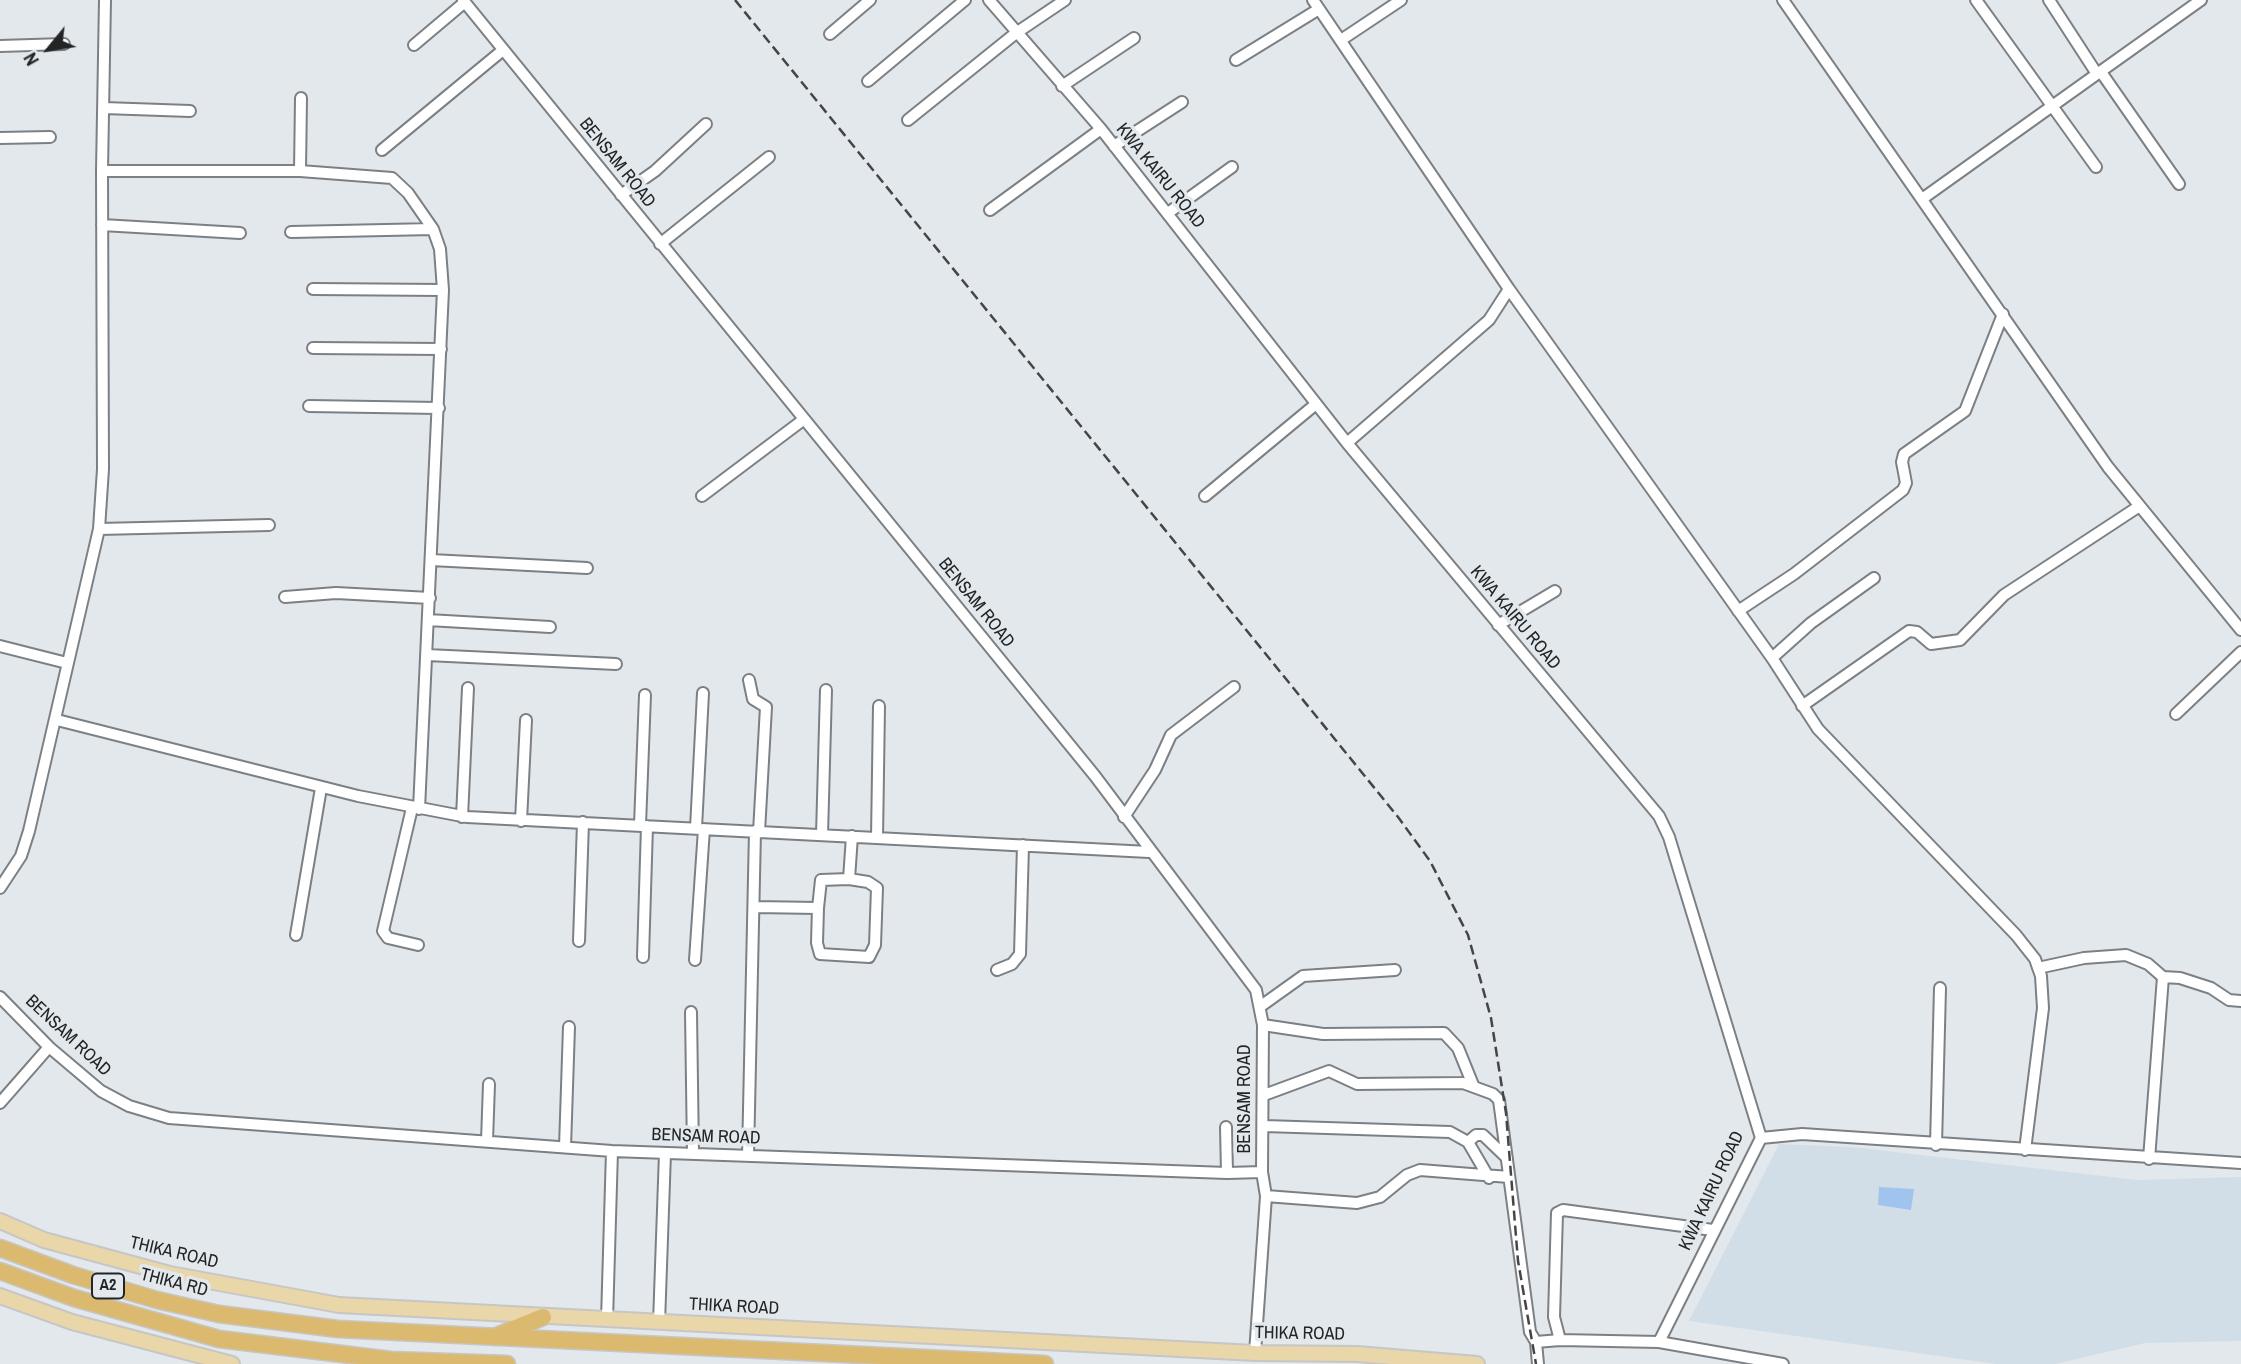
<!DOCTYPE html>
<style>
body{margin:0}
#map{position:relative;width:2241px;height:1364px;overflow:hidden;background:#e3e8ec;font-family:"Archivo Narrow",sans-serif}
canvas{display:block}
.north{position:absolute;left:14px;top:14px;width:70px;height:70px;-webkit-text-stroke:5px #e3e8ec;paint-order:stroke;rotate:240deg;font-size:19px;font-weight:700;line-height:28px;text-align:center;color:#222425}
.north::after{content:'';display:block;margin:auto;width:24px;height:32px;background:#222425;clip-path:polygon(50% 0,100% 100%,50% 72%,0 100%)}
</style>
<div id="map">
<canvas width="2241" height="1364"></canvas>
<div class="north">N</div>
</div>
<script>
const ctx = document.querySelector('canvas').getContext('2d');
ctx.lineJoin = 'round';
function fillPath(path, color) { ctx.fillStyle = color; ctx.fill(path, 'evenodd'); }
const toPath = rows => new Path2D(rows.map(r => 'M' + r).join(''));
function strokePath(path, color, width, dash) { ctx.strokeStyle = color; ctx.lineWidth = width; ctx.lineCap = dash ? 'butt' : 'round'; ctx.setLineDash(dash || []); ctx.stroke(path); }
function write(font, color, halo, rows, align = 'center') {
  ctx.font = font + ' "Archivo Narrow",sans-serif'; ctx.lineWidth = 7; ctx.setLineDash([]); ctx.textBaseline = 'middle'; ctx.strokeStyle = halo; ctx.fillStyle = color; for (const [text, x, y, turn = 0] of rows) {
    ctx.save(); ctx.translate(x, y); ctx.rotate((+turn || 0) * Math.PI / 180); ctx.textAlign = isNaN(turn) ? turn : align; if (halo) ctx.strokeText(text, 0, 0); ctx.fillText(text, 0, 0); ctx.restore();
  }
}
fillPath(toPath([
 [1779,1144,1852,1147,2137,1180,2241,1177,2241,1341,2145,1343,2055,1364,1996,1364,1689,1321]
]), '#d2dee7');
fillPath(toPath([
 [1879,1187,1914,1189,1911,1210,1878,1205]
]), '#a0c4ed');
const minor = toPath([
 [989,0,1101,129,1347,443,1659,816,1669,837,1761,1138,1659,1342],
 [1313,0,1509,289,1772,658,1818,729,2016,935,2035,959,2041,976,2043,1008,2025,1150],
 [1783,0,2108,467,2241,630],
 [1976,0,2096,167],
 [830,34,870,0],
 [1341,40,1401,0],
 [414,45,465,2],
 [0,46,64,44],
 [1236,60,1319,9],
 [2101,72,2179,184],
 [2097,74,2201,0],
 [868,81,965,0],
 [1062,86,1134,38],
 [104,108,190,111],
 [908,120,1016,33,1065,0],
 [0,138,50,137],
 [1114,146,1182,102],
 [382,150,503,50],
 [102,171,300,171,392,178,408,193,433,229,440,249,443,290,419,809],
 [300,171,301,98],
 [621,195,655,171,706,124],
 [1922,199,2097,74,2049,0],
 [990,210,1101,129],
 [1168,213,1232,167],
 [102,225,240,233],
 [291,232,433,229],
 [660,244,769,157],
 [313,289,443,290],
 [313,348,441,349],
 [309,406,439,408],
 [1347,443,1489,320,1509,289],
 [702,496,803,420],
 [1205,496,1316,404],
 [99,529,269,525],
 [431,560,587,568],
 [285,597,336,593,430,598],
 [1738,611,1794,574,1903,490,1906,483,1902,462,1904,454,1965,411,2003,314],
 [428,620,550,627],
 [1498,625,1555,591],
 [0,646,67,663],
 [427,655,616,664],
 [1772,658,1811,623,1874,578],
 [749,680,753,699,766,707,759,832],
 [1802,706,1909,631,1917,632,1931,644,1960,640,2004,595,2138,507],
 [2176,714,2241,652],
 [57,720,358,796,467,817,1149,852],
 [412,808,383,931,388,938,418,945],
 [462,817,468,688],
 [1124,817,1155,770,1171,735,1234,687],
 [521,821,526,720],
 [640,825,645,695],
 [696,828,703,693],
 [822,835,826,690],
 [877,838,879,706],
 [0,888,21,856,29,831,99,529,103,469,102,171,105,0],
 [755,907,818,908,817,943,820,954,869,957,875,945,877,888,868,882,849,879,852,836],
 [818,908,821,880,849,879],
 [296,935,321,788],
 [579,941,583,822],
 [643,957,647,826],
 [695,960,704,829],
 [2038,968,2084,958,2126,955,2148,964,2163,977,2149,1159],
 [997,970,1012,964,1020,954,1023,845],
 [2163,977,2180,978,2211,988,2229,1000,2241,1001],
 [0,997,49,1047,101,1091,129,1106,169,1118,612,1151,1227,1173,1262,1172,1263,1025,1256,990,1095,776,463,0],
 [1261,1006,1303,976,1395,970],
 [691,1012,693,1154],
 [1263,1025,1323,1034,1444,1033,1458,1048,1473,1085],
 [1264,1095,1329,1071,1357,1084,1463,1083,1493,1094,1499,1100,1530,1332,1536,1342,1560,1340],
 [0,1103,49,1047],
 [1265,1126,1450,1132,1468,1142,1489,1178],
 [1226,1127,1227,1173],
 [1761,1138,1802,1134,2241,1163],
 [487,1141,489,1084],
 [1468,1142,1476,1135,1483,1135,1507,1158],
 [1936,1145,1940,988],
 [565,1147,569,1027],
 [748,1156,755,831],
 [1262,1172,1266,1196,1357,1203,1380,1197,1407,1175,1420,1170,1509,1177],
 [1713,1230,1563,1210,1557,1213,1554,1317,1560,1340,1659,1342,1783,1364],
 [607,1320,612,1151],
 [659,1323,665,1153],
 [1536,1342,1538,1364],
 [1255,1353,1266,1196]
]);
const major = toPath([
 [0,1221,44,1240,170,1274,339,1305,1255,1353,1357,1354,1477,1364],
 [0,1296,72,1322,232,1364]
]);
const highway = toPath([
 [0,1248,73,1275,157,1300,219,1314,338,1329,1045,1364],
 [0,1271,74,1298,219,1339,391,1360,507,1364],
 [494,1337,543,1317]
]);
strokePath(minor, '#7c8084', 14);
strokePath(major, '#c6c6c6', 18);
strokePath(highway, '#c6c6c6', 19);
strokePath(minor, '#fff', 10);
strokePath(major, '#e9d6a9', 14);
strokePath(highway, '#dbba6f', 16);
strokePath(toPath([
 [735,0,1398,817,1430,861,1468,935,1491,1018,1506,1113,1518,1261,1536,1364]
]), '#434547', 2.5, [10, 5]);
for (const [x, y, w] of [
 [108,1286,32]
]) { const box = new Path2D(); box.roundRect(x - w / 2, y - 12.5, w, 25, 5); ctx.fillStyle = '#e3e8ec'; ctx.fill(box); strokePath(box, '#222425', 2); }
write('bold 16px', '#222425', null, [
 ["A2",108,1286]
]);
write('18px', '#222425', '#e3e8ec', [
 ["BENSAM ROAD",617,163,51],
 ["KWA KAIRU ROAD",1160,176,51],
 ["BENSAM ROAD",976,603,51],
 ["KWA KAIRU ROAD",1515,618,50],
 ["BENSAM ROAD",68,1036,43],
 ["BENSAM ROAD",1245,1099,-90],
 ["BENSAM ROAD",706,1137,2],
 ["KWA KAIRU ROAD",1712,1191,-65],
 ["THIKA ROAD",174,1253,13],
 ["THIKA RD",174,1283,14],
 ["THIKA ROAD",734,1307,3],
 ["THIKA ROAD",1300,1334,1]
]);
</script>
